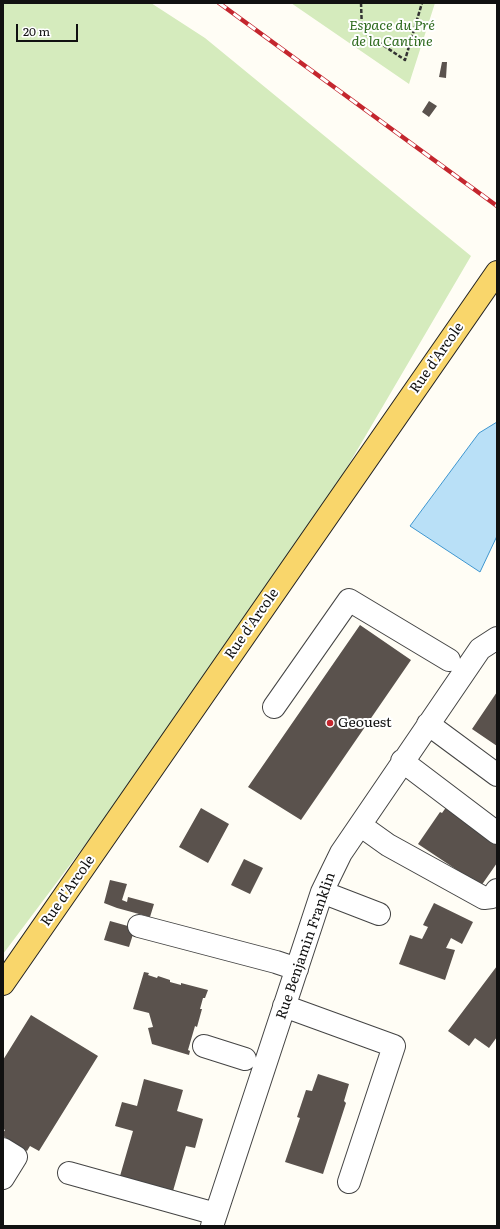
<!DOCTYPE html>
<meta charset="utf-8">
<style>
body{margin:0}
#map{position:relative;width:500px;height:1229px;overflow:hidden;background:#fffdf5;font-family:Literata,serif}
canvas{display:block}
.frame{position:absolute;inset:0;border:4px solid #111;pointer-events:none}
.scale{position:absolute;left:16px;top:24px;width:62px;height:18px;box-sizing:border-box;border:2px solid #111;border-top:0;padding-left:5px;font-size:12px;line-height:14px;white-space:nowrap;color:#111;-webkit-text-stroke:3px #fff;paint-order:stroke}
</style>
<div id="map">
<canvas width="500" height="1229"></canvas>
<div class="frame"></div>
<div class="scale">20 m</div>
</div>
<script>
const ctx = document.querySelector('canvas').getContext('2d');
ctx.lineJoin = 'round';
function fillPath(path, color) { ctx.fillStyle = color; ctx.fill(path, 'evenodd'); }
const toPath = rows => new Path2D(rows.map(r => 'M' + r).join(''));
function strokePath(path, color, width, dash) { ctx.strokeStyle = color; ctx.lineWidth = width; ctx.lineCap = dash ? 'butt' : 'round'; ctx.setLineDash(dash || []); ctx.stroke(path); }
function write(font, color, halo, rows, align = 'center') {
  ctx.font = font + ' Literata,serif'; ctx.lineWidth = 4; ctx.setLineDash([]); ctx.textBaseline = 'middle'; ctx.strokeStyle = halo; ctx.fillStyle = color; for (const [text, x, y, turn = 0] of rows) {
    ctx.save(); ctx.translate(x, y); ctx.rotate((+turn || 0) * Math.PI / 180); ctx.textAlign = isNaN(turn) ? turn : align; if (halo) ctx.strokeText(text, 0, 0); ctx.fillText(text, 0, 0); ctx.restore();
  }
}
fillPath(toPath([
 [3,3,151,3,205,38,471,256,271,597,3,954],
 [291,3,435,3,409,84]
]), '#d5ebbd');
const water = toPath([
 [497,422,497,536,480,572,410,526,473,441,479,433,497,422]
]);
fillPath(water, '#b9e0f7');
strokePath(water, '#3f96cf', 1);
fillPath(toPath([
 [442,62,447,62,446,78,439,77],
 [429,101,437,106,429,117,422,112],
 [360,625,411,660,301,820,248,787],
 [497,692,497,746,472,729],
 [447,806,497,840,497,863,481,886,418,844,440,812,442,813],
 [201,808,229,824,208,863,179,847],
 [244,859,263,868,250,894,231,885],
 [110,880,127,884,122,900,127,902,128,897,154,904,150,917,117,908,104,903],
 [434,903,473,922,462,944,451,938,446,948,455,950,445,980,399,964,410,935,422,939,428,927,423,925],
 [110,921,135,928,129,947,104,940],
 [497,966,497,1037,489,1048,475,1038,469,1046,448,1031],
 [144,972,149,973,148,975,157,978,158,976,170,980,170,982,181,985,181,983,208,990,205,998,203,998,200,1009,202,1009,197,1027,195,1026,188,1050,190,1051,189,1055,152,1044,148,1028,153,1027,149,1013,133,1009],
 [31,1015,98,1056,39,1151,30,1146,27,1151,3,1136,3,1133,5,1130,3,1129,3,1060],
 [318,1074,349,1084,344,1101,346,1103,323,1174,285,1162,300,1118,297,1117,306,1090,312,1091],
 [144,1079,183,1090,177,1111,203,1119,195,1148,186,1146,173,1191,120,1176,133,1131,115,1126,122,1102,137,1106]
]), '#5a524d');
const minor = toPath([
 [274,707,349,600,449,660],
 [428,724,497,775],
 [402,761,497,833],
 [360,825,388,845,484,898,492,897,497,890],
 [322,892,379,914],
 [139,926,276,962,297,969],
 [284,1006,394,1046,349,1182],
 [204,1046,245,1059],
 [3,1149,16,1157,3,1178],
 [69,1173,216,1214],
 [212,1226,322,892,341,853,480,649,497,638]
]);
const major = toPath([
 [3,984,497,272]
]);
strokePath(minor, '#444', 24);
strokePath(major, '#222', 24);
strokePath(toPath([
 [361,3,362,31,405,60,422,3]
]), '#333', 2.5, [4, 2]);
strokePath(minor, '#fff', 22);
strokePath(major, '#f9d66b', 22);
const rail = toPath([
 [219,3,497,206]
]);
strokePath(rail, '#c4262e', 4.5);
strokePath(rail, '#fff', 3, [9]);
for (const [x, y, r, color] of [
 [330,723,4,"#c4262e"]
]) { const dot = new Path2D(); dot.arc(x, y, r, 0, 2 * Math.PI); ctx.fillStyle = color; ctx.fill(dot); strokePath(dot, '#fff', 1.5); }
write('italic 14px', '#2f6b1f', '#fff', [
 ["Espace du Pré",392,26],
 ["de la Cantine",392,42]
]);
write('14px', '#111', '#fff', [
 ["Rue d'Arcole",437,358,-55],
 ["Rue d'Arcole",252,624,-55],
 ["Rue d'Arcole",68,891,-55],
 ["Rue Benjamin Franklin",306,946,-71]
]);
write('14px', '#111', '#fff', [
 ["Geouest",338,723]
], 'left');
</script>
